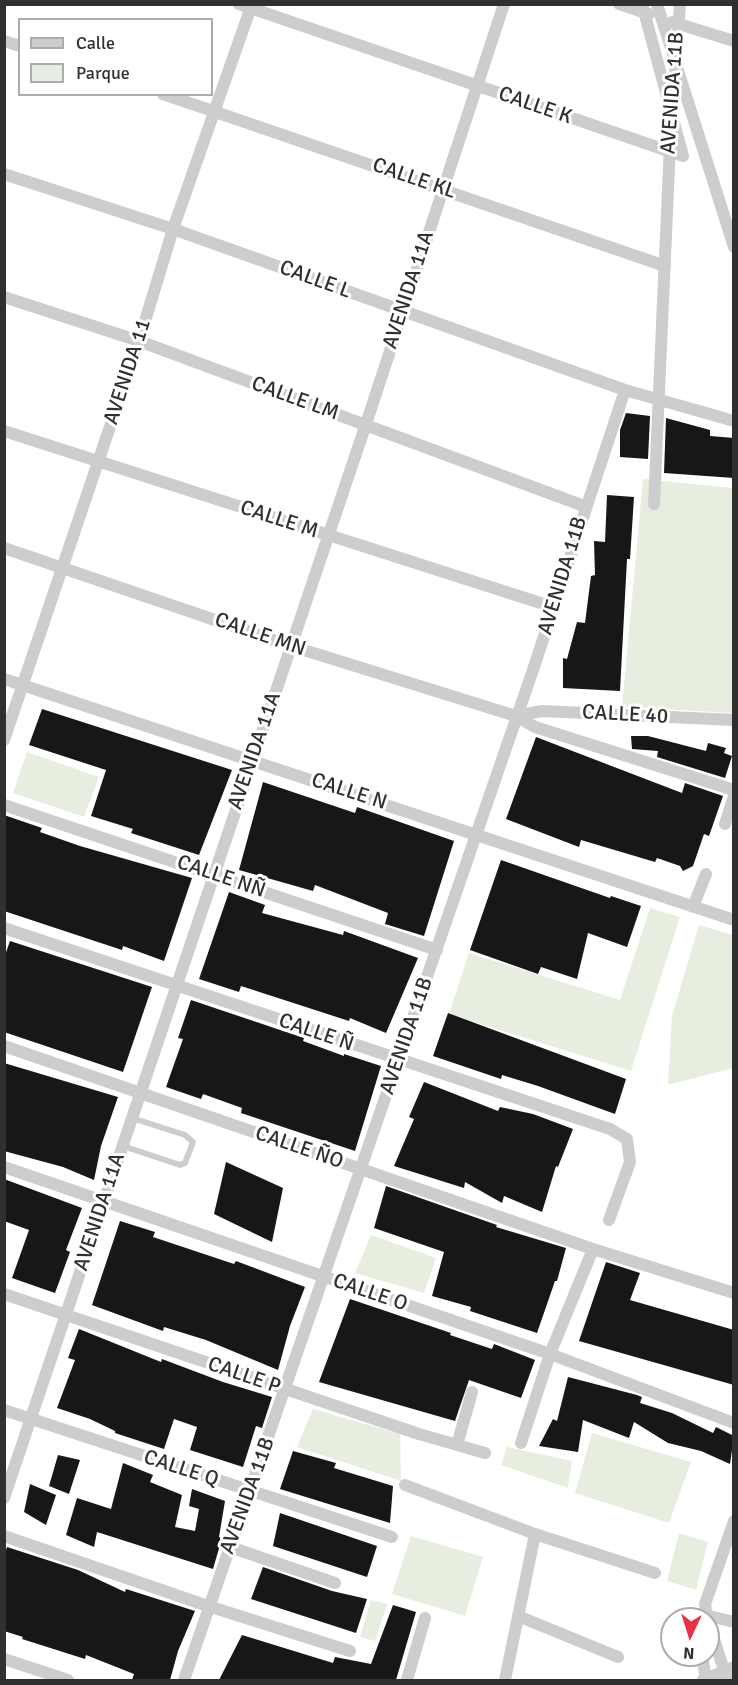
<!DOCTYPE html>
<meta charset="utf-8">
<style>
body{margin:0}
#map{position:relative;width:738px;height:1685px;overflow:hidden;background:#fff;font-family:Signika,sans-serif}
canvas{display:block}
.frame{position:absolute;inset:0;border:6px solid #303030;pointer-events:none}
.legend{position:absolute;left:18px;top:18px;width:195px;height:78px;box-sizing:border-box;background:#fff;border:2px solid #acacac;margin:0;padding:8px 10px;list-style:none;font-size:18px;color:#303030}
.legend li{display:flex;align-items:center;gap:12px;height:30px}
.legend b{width:30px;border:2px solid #acacac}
.north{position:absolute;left:660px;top:1607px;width:60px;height:60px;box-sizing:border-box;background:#fff;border:2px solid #acacac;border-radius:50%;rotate:184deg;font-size:16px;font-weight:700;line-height:24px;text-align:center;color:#303030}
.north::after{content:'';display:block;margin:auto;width:21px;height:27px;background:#e73243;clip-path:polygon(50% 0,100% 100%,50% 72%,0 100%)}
</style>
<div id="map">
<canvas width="738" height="1685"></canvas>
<div class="frame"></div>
<ul class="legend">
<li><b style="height:8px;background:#cdcdcd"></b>Calle</li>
<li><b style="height:16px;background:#e7eddf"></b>Parque</li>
</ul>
<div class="north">N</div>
</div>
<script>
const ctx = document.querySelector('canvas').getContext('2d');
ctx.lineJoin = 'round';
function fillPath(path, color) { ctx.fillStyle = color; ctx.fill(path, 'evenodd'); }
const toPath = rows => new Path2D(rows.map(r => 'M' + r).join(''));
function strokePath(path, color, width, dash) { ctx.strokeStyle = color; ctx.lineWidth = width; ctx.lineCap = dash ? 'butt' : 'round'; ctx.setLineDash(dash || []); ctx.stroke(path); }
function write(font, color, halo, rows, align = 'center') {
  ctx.font = font + ' Signika,sans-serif'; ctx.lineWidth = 6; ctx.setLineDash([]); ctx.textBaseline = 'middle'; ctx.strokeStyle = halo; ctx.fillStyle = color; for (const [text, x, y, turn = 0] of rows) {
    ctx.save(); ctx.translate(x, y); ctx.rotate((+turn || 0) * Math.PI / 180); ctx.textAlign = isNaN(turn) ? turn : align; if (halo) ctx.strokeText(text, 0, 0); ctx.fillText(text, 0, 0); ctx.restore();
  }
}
fillPath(toPath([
 [643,479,733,488,733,713,622,707],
 [27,752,99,777,84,817,13,793],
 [650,908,680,917,631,1071,449,1014,469,953,620,1000],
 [699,925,733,935,733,1068,668,1085,672,1016],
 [371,1235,436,1258,424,1293,355,1273],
 [313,1409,400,1434,401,1481,297,1447],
 [592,1433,691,1462,669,1523,575,1493],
 [507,1447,572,1461,568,1488,501,1465],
 [679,1533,708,1542,696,1590,667,1581],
 [411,1536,483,1557,465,1616,392,1594],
 [371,1600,387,1604,375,1641,360,1637]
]), '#e7eddf');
fillPath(toPath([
 [626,413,650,416,648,459,620,457,620,430],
 [666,418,710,430,710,436,734,438,734,478,664,473],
 [607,495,634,497,630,559,627,559,620,691,563,688,563,658,567,659,577,622,585,623,591,576,595,575,594,541,605,542],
 [42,709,232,770,199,855,131,833,133,829,91,816,106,770,29,745],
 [631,736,648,736,706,751,708,743,726,748,724,753,732,756,725,778,657,757,658,751,632,749],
 [536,737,682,793,685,783,723,796,709,836,704,834,693,866,683,871,680,866,657,858,655,862,581,840,579,847,506,819],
 [263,782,355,813,357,807,454,841,424,936,385,924,388,913,315,885,313,891,239,870],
 [4,815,42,828,40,832,80,846,192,878,164,961,123,946,122,950,4,911],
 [501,860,610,898,611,896,641,906,627,947,588,933,577,979,541,967,538,974,470,950],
 [229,892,265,905,262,913,343,935,344,931,418,958,386,1033,350,1018,349,1021,241,986,239,992,199,979],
 [10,941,152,987,123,1072,4,1032,4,958],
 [191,1000,304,1038,303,1041,344,1056,344,1054,381,1066,355,1151,241,1113,242,1108,203,1094,201,1099,166,1087,183,1039,178,1038],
 [448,1013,626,1079,615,1114,538,1086,502,1075,501,1079,433,1056],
 [4,1063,118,1097,101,1146,94,1180,63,1167,4,1151],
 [424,1082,498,1111,500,1107,533,1114,573,1129,558,1167,556,1166,542,1212,504,1196,502,1203,465,1182,464,1188,394,1166,414,1119,409,1117],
 [226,1162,283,1188,272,1242,214,1214],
 [4,1179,82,1208,66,1250,70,1252,55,1293,12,1278,29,1230,4,1221],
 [386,1186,497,1225,496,1227,566,1248,557,1281,555,1281,537,1333,470,1311,471,1307,432,1296,444,1252,374,1228],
 [120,1221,155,1232,153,1237,234,1264,236,1261,305,1287,290,1326,278,1370,206,1340,164,1327,163,1331,92,1305],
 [606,1262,640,1273,630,1300,734,1330,734,1385,579,1341],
 [350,1299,451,1333,450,1335,492,1349,494,1344,535,1360,521,1398,469,1380,455,1421,319,1382],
 [79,1329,161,1362,162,1359,223,1382,272,1397,262,1428,256,1426,243,1467,190,1450,197,1427,174,1419,164,1449,115,1433,115,1431,90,1419,57,1408,75,1360,68,1358],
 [568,1377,637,1395,642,1397,640,1403,672,1413,713,1433,716,1427,734,1436,730,1464,701,1451,668,1443,634,1422,629,1438,583,1420,578,1452,539,1446,553,1419,557,1421],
 [293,1451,336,1463,334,1468,393,1486,390,1523,280,1489],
 [58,1455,80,1460,69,1494,49,1486],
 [123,1463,153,1475,150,1482,182,1495,175,1527,195,1531,199,1509,189,1506,192,1489,225,1501,219,1537,222,1538,213,1569,97,1532,94,1547,66,1535,77,1498,111,1509],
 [30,1484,56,1495,46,1525,24,1512],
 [280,1513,377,1546,367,1577,273,1546],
 [7,1547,78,1570,125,1592,126,1589,195,1611,178,1651,170,1680,132,1680,134,1674,86,1655,85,1659,22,1639,23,1637,4,1631,4,1557],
 [263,1567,332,1591,367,1599,356,1633,251,1599],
 [393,1605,416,1612,396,1680,219,1680,242,1635,333,1663,335,1657,371,1664]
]), '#171717');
strokePath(toPath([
 [123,1146,180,1165,185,1163,193,1142,185,1135,132,1118]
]), '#cdcdcd', 6);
strokePath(toPath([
 [239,4,683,156,642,4],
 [619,4,649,14],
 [657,4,734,247],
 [672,22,734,41],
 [4,41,20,46],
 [163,94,665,266],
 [673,102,680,4],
 [4,174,173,229,625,390,734,421],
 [4,297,139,341,584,506],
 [4,431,553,607],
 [654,504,671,122],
 [4,548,291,646,516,716,535,727,734,790],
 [4,679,734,920],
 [516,716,542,711,734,720],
 [4,740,139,341,173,229,252,4],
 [4,805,437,950],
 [725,824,734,796],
 [693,907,706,874],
 [4,928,610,1129,627,1139,630,1162,609,1220],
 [4,1046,593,1249,734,1293],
 [4,1167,550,1354,734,1423],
 [4,1294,419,1434,485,1453],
 [4,1410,392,1537],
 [521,1443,550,1354,593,1249],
 [457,1445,472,1392],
 [405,1485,535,1534,655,1573],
 [4,1498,366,424,504,4],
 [4,1536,208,1606,350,1651],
 [230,1547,335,1583],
 [705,1615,734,1622],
 [518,1616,618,1657],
 [707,1619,705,1604,734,1521],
 [708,1620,727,1680],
 [702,1655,706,1680],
 [4,1659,68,1680],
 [184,1680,533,670,625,390],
 [407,1680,425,1618],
 [505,1680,535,1534],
 [703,1680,734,1667]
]), '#cdcdcd', 12);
write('21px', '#303030', '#fff', [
 ["AVENIDA 11B",673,93,-86],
 ["CALLE K",535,106,19],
 ["CALLE KL",414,179,19],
 ["CALLE L",315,280,20],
 ["AVENIDA 11A",409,290,-72],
 ["AVENIDA 11",128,372,-72],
 ["CALLE LM",295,399,20],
 ["CALLE M",279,520,18],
 ["AVENIDA 11B",563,576,-73],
 ["CALLE MN",260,635,19],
 ["CALLE 40",625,715,3],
 ["AVENIDA 11A",255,751,-71],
 ["CALLE N",349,792,18],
 ["CALLE NÑ",221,877,19],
 ["CALLE Ñ",316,1033,19],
 ["AVENIDA 11B",407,1036,-71],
 ["CALLE ÑO",299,1148,19],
 ["AVENIDA 11A",100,1212,-72],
 ["CALLE O",370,1293,19],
 ["CALLE P",244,1376,19],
 ["CALLE Q",181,1469,18],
 ["AVENIDA 11B",248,1496,-70]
]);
</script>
